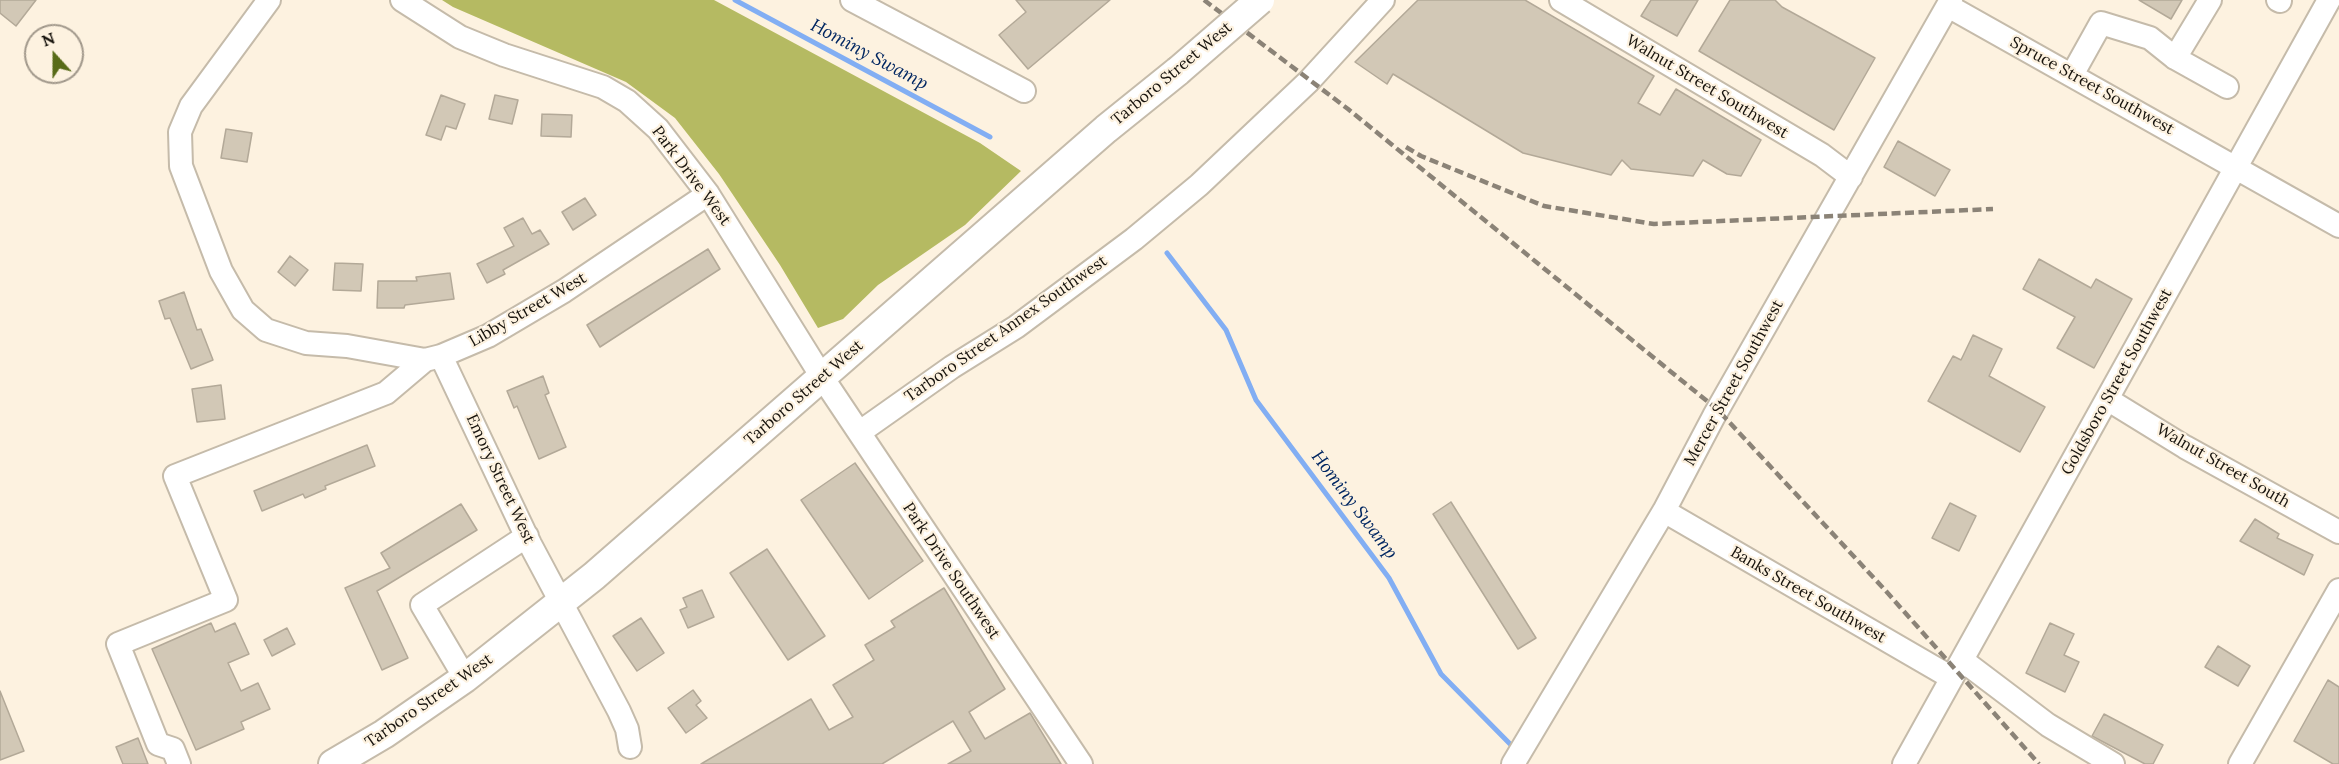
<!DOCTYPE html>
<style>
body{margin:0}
#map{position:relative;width:2339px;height:764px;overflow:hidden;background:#fdf2e0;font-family:Lora,serif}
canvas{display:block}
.north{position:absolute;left:24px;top:24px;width:60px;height:60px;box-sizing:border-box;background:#fdf2e0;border:2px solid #a1988b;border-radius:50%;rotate:339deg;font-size:16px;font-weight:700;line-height:24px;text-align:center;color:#16120c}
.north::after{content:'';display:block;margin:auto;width:21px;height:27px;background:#586b18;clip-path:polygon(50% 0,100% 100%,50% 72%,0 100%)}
</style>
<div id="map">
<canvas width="2339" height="764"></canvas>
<div class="north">N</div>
</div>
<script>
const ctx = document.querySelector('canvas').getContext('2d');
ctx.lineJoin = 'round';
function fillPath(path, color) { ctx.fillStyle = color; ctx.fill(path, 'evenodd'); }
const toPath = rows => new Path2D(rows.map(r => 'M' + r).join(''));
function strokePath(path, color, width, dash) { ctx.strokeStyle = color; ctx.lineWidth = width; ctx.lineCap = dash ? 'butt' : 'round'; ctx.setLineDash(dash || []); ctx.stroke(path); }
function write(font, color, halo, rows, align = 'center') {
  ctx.font = font + ' Lora,serif'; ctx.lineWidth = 4.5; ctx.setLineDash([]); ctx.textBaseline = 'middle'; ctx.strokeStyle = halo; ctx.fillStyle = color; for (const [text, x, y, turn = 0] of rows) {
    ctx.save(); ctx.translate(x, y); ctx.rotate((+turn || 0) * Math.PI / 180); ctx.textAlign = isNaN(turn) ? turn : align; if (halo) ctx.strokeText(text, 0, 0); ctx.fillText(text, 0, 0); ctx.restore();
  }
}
fillPath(toPath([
 [442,0,714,0,980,143,1021,171,965,225,878,285,843,319,818,328,780,265,719,174,675,118,626,82,453,7]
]), '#b5ba62');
strokePath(toPath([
 [735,0,990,137],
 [1167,253,1226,330,1256,400,1389,578,1441,674,1515,749]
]), '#82aef3', 5);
const building = toPath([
 [0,0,36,0,16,26,0,13,0,0],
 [1016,0,1110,0,1028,69,999,35,1026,12,1016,0],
 [1418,0,1525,0,1654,76,1638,103,1660,115,1676,89,1761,140,1741,176,1727,174,1703,160,1693,176,1631,169,1622,160,1611,175,1523,153,1393,74,1387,84,1355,62,1418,0],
 [1651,0,1698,0,1677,36,1641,16,1651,0],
 [1730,0,1775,0,1782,7,1875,58,1834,130,1699,51,1730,0],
 [2139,0,2182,0,2171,19,2139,0],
 [441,95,465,104,456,129,446,126,441,140,426,135,441,95],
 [495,95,518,100,512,124,489,119,495,95],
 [542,114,572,115,571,137,541,136,542,114],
 [226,129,252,133,247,162,221,158,226,129],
 [1898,141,1950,170,1935,196,1884,167,1898,141],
 [585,198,596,215,573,230,562,212,585,198],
 [523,218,532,234,540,230,549,244,503,270,505,274,487,283,477,264,514,246,504,228,523,218],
 [708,249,720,269,600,347,587,325,708,249],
 [290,256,308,270,295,286,278,272,290,256],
 [2039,259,2091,288,2096,279,2132,299,2094,368,2057,348,2075,317,2023,289,2039,259],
 [335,263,363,264,361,291,333,290,335,263],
 [450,273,454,299,405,305,404,308,377,308,378,281,417,281,416,277,450,273],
 [184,292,197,330,201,329,213,360,191,369,170,318,165,319,159,301,184,292],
 [1973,335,2002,349,1989,376,2045,407,2020,452,1928,401,1953,356,1961,360,1973,335],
 [543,376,549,393,545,395,566,447,539,459,517,406,514,408,507,391,543,376],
 [221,385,225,419,197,422,192,389,221,385],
 [367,445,375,466,325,486,326,489,305,498,303,494,262,511,254,491,367,445],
 [855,463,923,561,869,599,801,500,855,463],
 [1451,502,1536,638,1518,649,1433,514,1451,502],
 [1950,503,1976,516,1959,551,1932,538,1950,503],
 [461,504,477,530,377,591,408,658,382,670,345,588,390,568,381,553,461,504],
 [2255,519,2279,534,2277,538,2313,555,2304,575,2240,541,2255,519],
 [767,549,825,636,788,660,730,573,767,549],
 [944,588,1005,689,969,712,985,739,1030,713,1061,764,948,764,971,751,953,721,882,764,701,764,811,699,829,730,853,717,833,685,874,660,865,645,895,627,891,621,944,588],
 [702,590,714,617,688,628,680,610,687,607,683,598,702,590],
 [641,618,664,653,637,671,613,636,641,618],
 [211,623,215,632,235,623,249,654,228,663,241,691,258,683,270,709,241,722,244,729,196,750,152,649,211,623],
 [2050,623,2074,634,2064,655,2079,662,2065,692,2026,673,2050,623],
 [287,628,295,644,272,656,264,640,287,628],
 [2218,646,2250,666,2238,686,2205,667,2218,646],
 [2328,680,2339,687,2339,764,2333,764,2294,741,2328,680],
 [693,690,701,701,696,705,707,718,686,733,668,708,693,690],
 [0,691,24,751,0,760,0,691],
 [2104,714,2163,745,2153,764,2145,764,2092,736,2104,714],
 [138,738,148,764,123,764,116,747,138,738]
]);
fillPath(building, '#d2c8b6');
strokePath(building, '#b3a998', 1.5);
const minor = toPath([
 [269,0,191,106,180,132,181,166,221,271,243,310,266,330,306,343,347,346,425,360],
 [402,0,460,37,504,55,603,87,627,101,658,129,708,194,822,377,1081,764],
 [852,0,1024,91],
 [1561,0,1822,155,1851,177],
 [2278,0,2280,1],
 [1948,6,2339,226],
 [2175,58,2210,0],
 [2072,75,2101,23,2150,38,2175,58,2227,87],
 [441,356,530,544,619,711,627,729,630,747],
 [2107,399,2185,447,2339,532],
 [860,432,952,367,1016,327,1134,239,1199,185,1309,81,1383,0],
 [1664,511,1952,678],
 [1962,660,2048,725,2113,764],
 [465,678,422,605,527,536],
 [179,764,173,749,158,744,118,644,226,600,175,476,386,393,425,360,441,356,488,336,564,291,708,194],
 [1513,764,1664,511,1714,416,1951,0],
 [1904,764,2329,0],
 [2240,764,2339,590]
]);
const major = toPath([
 [333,764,384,734,465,678,594,576,1106,129,1178,71]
]);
strokePath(minor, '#c5bbaa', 26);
strokePath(major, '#c5bbaa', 32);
strokePath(minor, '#fff', 22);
strokePath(major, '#fff', 28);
strokePath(toPath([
 [1204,0,1348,109,1718,410,1885,590,2039,764],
 [1406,147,1421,156,1544,206,1654,224,1993,209]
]), '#8b8377', 4.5, [9, 4.5]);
const majorBridge = toPath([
 [1178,71,1260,0]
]);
strokePath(majorBridge, '#c5bbaa', 32, []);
strokePath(majorBridge, '#fff', 28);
write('16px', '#16120c', '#fdf2e0', [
 ["Tarboro Street West",1172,74,-40],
 ["Spruce Street Southwest",2092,86,29],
 ["Walnut Street Southwest",1707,87,31],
 ["Park Drive West",691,176,53],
 ["Libby Street West",528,310,-30],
 ["Tarboro Street Annex Southwest",1006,329,-35],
 ["Goldsboro Street Southwest",2117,382,-61],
 ["Mercer Street Southwest",1734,383,-61],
 ["Tarboro Street West",804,393,-41],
 ["Walnut Street South",2223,466,30],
 ["Emory Street West",500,479,65],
 ["Park Drive Southwest",951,571,56],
 ["Banks Street Southwest",1808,595,30],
 ["Tarboro Street West",429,701,-35]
]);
write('italic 18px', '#002661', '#fdf2e0', [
 ["Hominy Swamp",869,55,28],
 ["Hominy Swamp",1354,505,53]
]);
</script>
